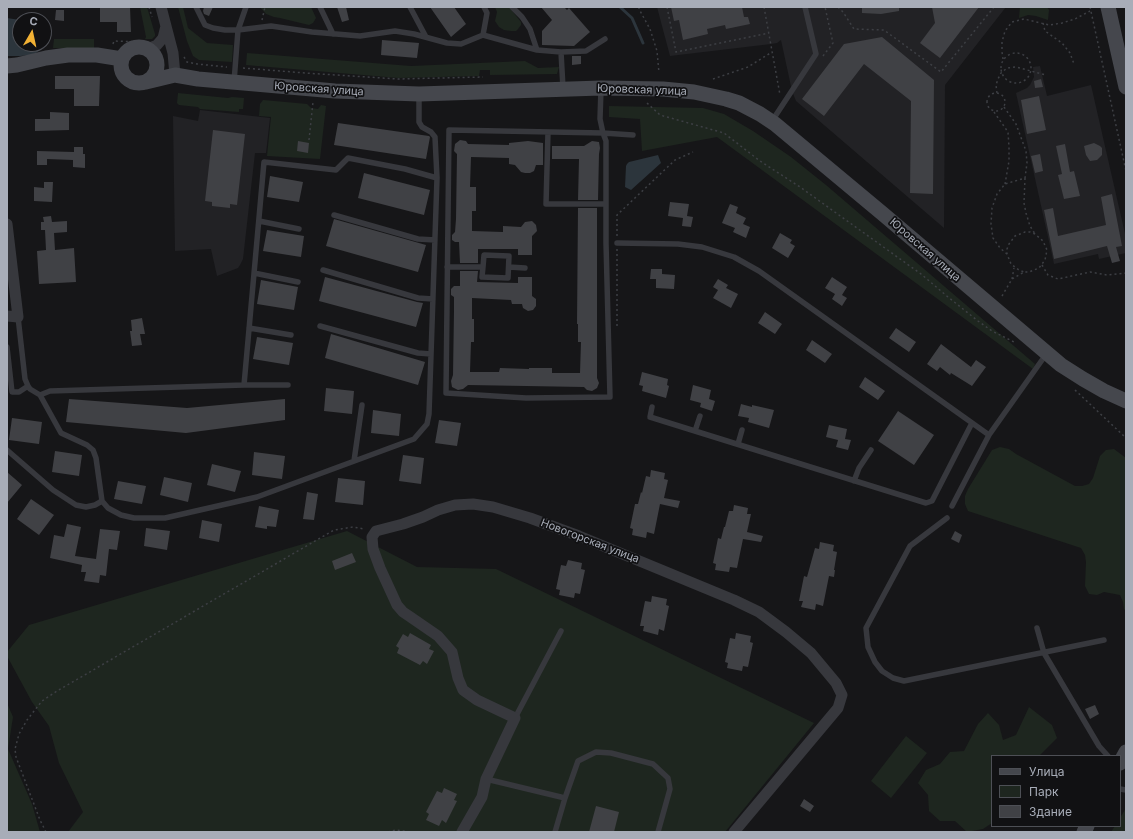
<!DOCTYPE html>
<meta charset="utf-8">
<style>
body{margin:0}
#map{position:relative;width:1133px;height:839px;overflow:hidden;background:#161618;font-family:Inter,sans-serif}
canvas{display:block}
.frame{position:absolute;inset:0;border:8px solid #a8adb8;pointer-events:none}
.legend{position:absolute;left:991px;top:755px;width:130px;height:72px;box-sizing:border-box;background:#111113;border:1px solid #4d4f55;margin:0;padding:5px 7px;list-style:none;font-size:12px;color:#a8adb8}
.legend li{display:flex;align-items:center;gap:8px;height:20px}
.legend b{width:20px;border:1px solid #4d4f55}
.north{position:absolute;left:12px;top:12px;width:40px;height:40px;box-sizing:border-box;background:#111113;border:1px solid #4d4f55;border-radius:50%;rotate:9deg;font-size:11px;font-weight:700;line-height:16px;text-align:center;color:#a8adb8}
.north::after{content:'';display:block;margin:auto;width:14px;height:18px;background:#f2b134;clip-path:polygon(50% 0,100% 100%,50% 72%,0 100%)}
</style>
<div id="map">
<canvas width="1133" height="839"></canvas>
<div class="frame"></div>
<ul class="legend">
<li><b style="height:5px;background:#45474d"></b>Улица</li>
<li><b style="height:11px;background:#1e261f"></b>Парк</li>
<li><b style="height:11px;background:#404145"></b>Здание</li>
</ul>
<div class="north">С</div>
</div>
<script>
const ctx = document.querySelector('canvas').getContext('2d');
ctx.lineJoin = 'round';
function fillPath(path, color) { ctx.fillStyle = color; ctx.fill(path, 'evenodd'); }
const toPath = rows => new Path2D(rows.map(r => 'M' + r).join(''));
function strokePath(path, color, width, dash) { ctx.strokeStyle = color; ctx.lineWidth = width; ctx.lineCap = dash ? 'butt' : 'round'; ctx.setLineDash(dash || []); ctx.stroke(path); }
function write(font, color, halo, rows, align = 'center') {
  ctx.font = font + ' Inter,sans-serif'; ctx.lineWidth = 3.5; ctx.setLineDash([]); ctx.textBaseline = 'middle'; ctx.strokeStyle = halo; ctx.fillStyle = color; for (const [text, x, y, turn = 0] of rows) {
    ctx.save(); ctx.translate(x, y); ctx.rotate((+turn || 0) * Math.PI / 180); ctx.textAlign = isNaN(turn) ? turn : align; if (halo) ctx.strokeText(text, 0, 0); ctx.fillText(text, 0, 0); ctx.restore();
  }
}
fillPath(toPath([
 [657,7,1006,7,945,85,944,228,796,101,792,91,781,40,777,43,771,44,670,56],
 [1040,66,1047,96,1091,85,1126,238,1126,253,1099,259,1098,254,1054,264,1016,93,1027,88,1030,85,1034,77,1033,67],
 [200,110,270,118,266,153,255,153,243,259,240,265,238,268,217,276,211,249,175,251,173,116,198,121]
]), '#222225');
fillPath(toPath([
 [140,7,147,7,155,34,155,36,152,39,145,39,146,37],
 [178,7,183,7,188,28,207,43,233,45,232,62,199,60,193,56,187,41],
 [260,7,311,7,316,18,313,23,309,25,280,18,274,17,266,14],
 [495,7,509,7,521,22,521,25,518,29,516,31,511,31,504,30,499,27,495,21,497,12],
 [1020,7,1047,7,1049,10,1048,20,1036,16,1028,15,1019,18],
 [54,39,94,39,94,48,53,48],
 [247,53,411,66,525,61,538,68,559,67,557,74,490,75,490,70,480,70,479,76,398,78,246,65],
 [178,93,228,98,232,97,244,98,243,109,239,109,239,112,200,109,198,107,179,105,177,103],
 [263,100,307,104,311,108,318,109,321,105,326,106,320,159,267,156,271,117,259,116,260,104],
 [609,106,703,108,724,114,753,131,791,157,826,185,1035,364,1033,369,717,137,642,151,640,119,609,117],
 [1000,447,1009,449,1016,454,1075,486,1082,486,1089,484,1093,478,1100,456,1106,450,1114,449,1126,458,1126,611,1124,609,1123,602,1120,595,1104,592,1097,595,1089,594,1085,586,1086,562,1085,555,1081,548,968,511,965,504,965,496,968,489,992,450],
 [347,531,417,567,496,569,814,723,725,832,68,832,83,812,59,763,49,726,32,702,7,656,7,652,29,625],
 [7,703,13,717,8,749,32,804,40,832,7,832],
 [1029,707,1052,725,1057,738,1039,756,992,756,992,823,983,829,967,832,955,821,940,821,929,811,928,795,918,783,926,770,940,764,950,752,964,751,978,724,988,713,999,725,1003,740,1016,735],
 [906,736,927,753,891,798,871,781],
 [1126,808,1126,832,1111,832,1115,826,1120,826,1120,818]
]), '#1e261f');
fillPath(toPath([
 [7,18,20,20,20,44,42,44,40,50,36,53,31,55,20,56,7,56],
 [658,155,661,163,631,190,625,187,626,166,627,164,629,162]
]), '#2c353c');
strokePath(toPath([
 [620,7,632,18,643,43]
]), '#2c353c', 3);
fillPath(toPath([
 [100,7,130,7,131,32,117,32,117,22,100,22],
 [204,7,213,7,209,16,204,14,203,11],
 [337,7,346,7,349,20,342,22],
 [430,7,454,7,466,24,451,37],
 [541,7,564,7,567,10,569,8,590,32,574,46,542,45,542,31,552,20],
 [671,7,742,7,744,17,748,17,750,24,726,29,725,25,707,29,708,34,683,40,679,20,674,21],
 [862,7,899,7,899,11,881,14,862,13],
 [932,7,979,7,940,58,920,43,935,23],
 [56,10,64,10,64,21,55,20],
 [882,37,934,80,933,194,910,193,911,101,864,64,824,116,802,99,844,44],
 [382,40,419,43,417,58,381,55],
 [572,56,581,56,581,64,572,65],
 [55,76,100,76,99,106,74,106,74,89,55,89],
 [1041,79,1043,87,1035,88,1034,81],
 [1039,96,1046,130,1027,134,1021,100],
 [50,112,69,113,69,130,35,131,35,119,50,119],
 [338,123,429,136,430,137,426,159,334,145],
 [213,130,245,134,237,205,230,204,230,208,212,206,212,202,205,201],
 [460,140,466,141,468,144,509,145,509,143,528,141,543,143,543,165,536,165,534,171,530,173,525,173,521,172,515,165,509,164,509,158,471,157,470,187,476,187,476,211,472,211,472,231,503,232,503,226,521,227,525,222,532,221,536,225,537,231,532,236,532,255,518,255,518,249,478,249,478,263,460,263,459,242,455,242,452,240,452,235,455,232,456,219,457,154,454,151,455,144],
 [298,141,309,143,308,153,297,151],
 [592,141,599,142,600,148,599,154,598,200,578,200,579,159,552,159,552,146,584,146],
 [1094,143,1100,146,1102,148,1102,155,1097,160,1090,161,1086,155,1084,146],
 [1065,144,1070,172,1074,171,1080,196,1064,199,1058,175,1062,174,1056,146],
 [74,147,83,147,83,154,85,154,85,168,73,167,73,160,47,159,47,165,37,165,37,151,74,152],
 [1040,154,1043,171,1035,173,1031,156],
 [364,173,430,190,424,215,358,198],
 [270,176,303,182,299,202,267,197],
 [44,182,53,182,52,202,34,201,34,187,44,188],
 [1112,194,1122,246,1116,247,1120,261,1112,263,1107,246,1054,259,1044,210,1053,208,1058,236,1106,225,1101,197],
 [670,202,689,204,687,216,693,217,691,227,682,226,683,218,668,216],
 [730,204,738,207,736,213,746,218,743,224,750,227,746,238,733,232,735,228,722,223],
 [578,208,597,208,597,378,599,383,597,388,592,391,587,390,584,387,468,385,463,389,458,390,452,387,451,381,453,375,454,311,454,297,451,295,451,289,454,286,460,286,460,271,478,271,477,282,518,283,518,277,532,277,532,296,536,299,536,306,533,310,528,311,523,308,522,304,512,304,511,300,472,298,472,319,474,319,474,342,471,342,470,372,499,372,500,368,529,369,529,368,552,368,552,373,580,373,581,342,578,342,578,324,577,324],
 [51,216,52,222,67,221,67,232,54,233,55,250,74,248,76,282,39,284,37,251,46,250,45,230,41,230,41,222,44,222,43,217],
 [334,219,426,245,418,272,326,246],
 [267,230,304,236,301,257,263,251],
 [780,233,792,240,790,243,795,246,788,258,772,248],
 [651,269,662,269,662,274,675,275,674,289,656,288,656,279,650,279],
 [325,277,417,302,423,303,416,327,319,301],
 [832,277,847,287,842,295,847,298,842,306,832,299,835,294,825,288],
 [718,279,728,285,726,288,738,294,731,308,713,298,718,290,713,287],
 [261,280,298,287,294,310,257,304],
 [765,312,782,324,775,334,758,323],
 [142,318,145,334,140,334,142,345,132,346,130,331,132,331,131,320],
 [896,328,916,342,909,352,889,338],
 [331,334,425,362,418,385,325,358],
 [257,337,293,343,289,365,253,359],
 [812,340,832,354,825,363,806,350],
 [941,344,971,367,976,360,986,367,972,386,951,373,950,375,940,367,937,371,927,364],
 [642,372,668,379,667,385,669,386,666,398,642,391,643,386,639,385],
 [865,377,885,391,878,400,859,387],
 [693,385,711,390,709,399,715,401,712,411,700,407,701,403,690,400],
 [326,388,354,391,352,414,324,411],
 [69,399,187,408,285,399,285,420,186,433,66,422],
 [741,404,752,407,752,405,774,410,769,428,748,422,749,418,738,416],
 [373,410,401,414,399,436,371,433],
 [898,411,934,435,914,465,878,441],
 [12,418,42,422,39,444,9,440],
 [439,420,461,423,457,446,435,443],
 [829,425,847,429,845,439,851,440,848,450,836,447,838,440,826,437],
 [55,451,82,455,79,476,52,472],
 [254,452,285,456,282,479,252,475],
 [403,455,424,458,421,484,399,481],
 [212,464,241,471,235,492,207,485],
 [651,470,665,473,664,479,668,480,664,498,680,501,678,508,660,504,654,534,647,532,646,538,632,535,633,529,630,528,635,504,638,504,641,492,642,493,646,476,650,477],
 [7,472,22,485,7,503],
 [164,477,192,483,188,502,160,495],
 [338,478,365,481,363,505,335,502],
 [118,481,146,486,142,504,114,499],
 [307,492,318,494,314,520,303,519],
 [31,499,54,515,39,535,17,519],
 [734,505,748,508,747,514,751,514,747,532,763,536,761,542,743,539,737,568,730,567,729,572,715,570,716,564,713,563,718,538,721,539,724,527,725,527,729,511,733,511],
 [259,506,279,510,276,527,267,526,267,529,255,527],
 [202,520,222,524,219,542,199,538],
 [67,524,81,527,75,556,96,559,100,529,120,531,117,550,109,549,106,576,100,575,99,583,84,581,86,572,81,572,82,565,50,558,54,535,64,537],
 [146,528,170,531,167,550,144,546],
 [955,531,962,535,959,543,951,539],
 [820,542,834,545,833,551,837,552,834,570,835,570,834,577,829,576,823,606,816,604,815,610,801,607,803,601,799,601,804,576,807,577,815,548,819,549],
 [352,553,356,562,335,570,332,561],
 [568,560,582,563,581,569,585,570,580,594,575,593,574,598,559,595,560,590,556,589,561,565,566,566],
 [652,596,667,599,666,605,669,606,664,631,659,629,658,635,643,631,644,626,640,626,645,601,651,602],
 [410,633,431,645,429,649,434,651,427,664,423,661,420,665,397,653,399,648,396,646,403,634,408,637],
 [736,633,751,636,750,642,753,643,748,667,743,666,742,671,727,668,728,663,725,662,730,638,735,639],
 [1095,705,1099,714,1090,719,1085,709],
 [444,788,457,794,454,800,457,801,446,823,442,820,439,826,426,820,429,814,426,812,437,791,442,793],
 [804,799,814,806,810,812,800,806],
 [596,806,619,812,614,832,589,832]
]), '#404145');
strokePath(toPath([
 [149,7,152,17],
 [639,7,639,9,650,29,657,51,659,73],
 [667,7,676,52,769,33],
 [764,7,780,95],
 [838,7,843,12,854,29,884,30,941,72,994,7],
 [1090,7,1126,171],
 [262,20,265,7],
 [1043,23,1045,31,1062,43,1070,53,1074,64],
 [113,44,114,41,141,42],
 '1001 68a15 15 0 1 1 30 0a15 15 0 1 1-30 0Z',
 [823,56,833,43,825,7],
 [184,57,187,62,197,64,227,67],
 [1003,59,1002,52,1002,42,1005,31,1012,22,1024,19,1049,25,1062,23,1075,19,1090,11],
 [243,68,305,73,398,79,483,77],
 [713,79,748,67,772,52],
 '987 102a9 9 0 1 1 18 0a9 9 0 1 1-18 0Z',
 [997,93,996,85,998,79,1001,73,1007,68,1016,67,1046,75],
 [647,103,660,115,724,133,760,161,800,187,921,274,948,297,978,321,992,331,1014,342],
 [1004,107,1016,124,1026,151,1027,163,1025,178,1005,184,997,194,992,208,991,224,993,238,1000,248,1007,254],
 [994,112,1008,132,1009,147,1009,161,1005,184],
 [309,140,313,102],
 [1025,178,1024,203,1026,213,1030,226,1035,234],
 [617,236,617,215,675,160,693,152],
 [617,249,617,326],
 [1042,265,1048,275,1058,279,1090,272,1107,275,1126,273],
 [1012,279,1014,268],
 [1002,296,1012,279,1024,272,1029,272,1039,268,1045,260,1047,250,1043,241,1035,234,1030,232,1025,232,1015,236,1009,244,1007,249,1007,254,1011,264,1019,270,1024,272],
 [1075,390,1126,438],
 [46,832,40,820,16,757,15,749,19,734,27,720,42,701,57,691,334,530,353,527,364,529],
 [388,832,396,830,409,832]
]), '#3d3f44', 1.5, [2, 3]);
strokePath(toPath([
 [196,7,205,25,213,28,225,30,238,30,271,26,312,32,360,36,395,31,414,34,447,43,461,44,483,35,537,50,561,52,586,51,605,39],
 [320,7,333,34],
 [410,7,426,37],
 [512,7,522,17,530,29,537,50],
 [483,35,487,13,484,7],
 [561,52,563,88],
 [234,82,238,30,246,7],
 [601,89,600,119,603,133,606,141,606,243,610,397,526,398,446,393,449,130,603,133,633,135],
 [772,121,816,54,805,7],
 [548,132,546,204,606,204],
 [334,215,418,239,435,240],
 [259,221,299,229],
 [617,243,678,244,702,247,734,257,759,271,989,435],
 [447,267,483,267,484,255,509,256,508,278,482,277,483,267],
 [509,267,525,268],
 [323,270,418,298,433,299],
 [254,273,298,282],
 [18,317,25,379,28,386,30,389,40,395,61,433,87,445,93,450,96,458,102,501,108,508,121,515,134,518,165,518,257,497,414,439,427,424,429,414,437,178,435,137,431,132,422,127,419,122,419,94],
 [320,326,418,353,431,354],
 [249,328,291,335],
 [7,347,12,392,19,392,28,386],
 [244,385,288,385],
 [40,395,50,391,244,385,264,162,336,170,348,158,405,169,437,178],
 [652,407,650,417,926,503,932,501,972,423],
 [695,431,700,416],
 [738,444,742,430],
 [7,450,53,490,76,505,86,507,95,505,102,501],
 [354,461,362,405],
 [854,481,859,468,871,450],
 [952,506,989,435,1047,353],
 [947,518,910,546,866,628,868,647,875,662,882,671,893,678,904,681,1104,640],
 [1037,628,1044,653,1099,746,1108,756],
 [515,718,561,631],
 [486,779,565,798,578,761,596,752,611,753,653,764,668,778,670,789,658,832],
 [1120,789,1126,790],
 [555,832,565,798]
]), '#37383d', 5.5);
strokePath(toPath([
 [161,7,173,53,175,75],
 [147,49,157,45,163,38,166,26],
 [7,224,18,317,7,316],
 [462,832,482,797,486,779,515,718,477,700,463,690,458,678,452,652,438,636,409,616,403,612,397,605,380,568,373,549,372,537,376,531,403,524,423,517,438,510,455,505,473,504,493,507,530,518,579,536,734,600,759,612,786,632,811,653,836,683,842,695,838,708,734,832]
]), '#37383d', 11);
strokePath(toPath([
 [1108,7,1126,87],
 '121 65a18 18 0 1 1 36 0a18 18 0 1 1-36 0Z',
 [7,66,17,65,46,58,68,55,97,55,122,59],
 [146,82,175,75,198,79,335,91,419,94,601,88,663,89,694,92,726,99,739,103,760,114,775,124,883,214,1061,365,1083,379,1104,391,1126,401],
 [1120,763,1126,752],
 [1084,832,1087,826]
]), '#45474d', 15);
write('11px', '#a8adb8', '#111113', [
 ["Юровская улица",319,89,4],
 ["Юровская улица",642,90,2],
 ["Юровская улица",925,250,41],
 ["Новогорская улица",590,541,21]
]);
</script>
